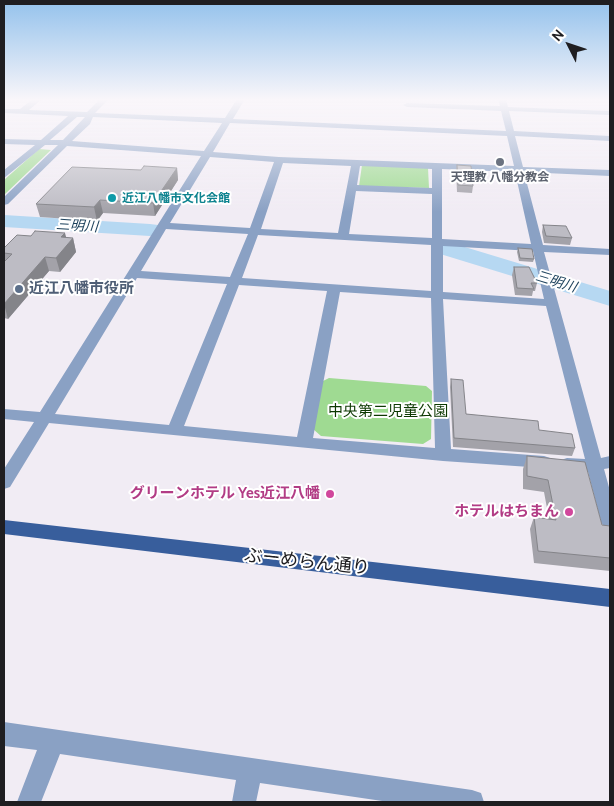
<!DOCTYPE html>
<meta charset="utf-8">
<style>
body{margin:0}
#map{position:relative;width:614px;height:806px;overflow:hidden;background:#f1ecf4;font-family:Cabin,sans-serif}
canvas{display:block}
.frame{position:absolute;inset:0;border:5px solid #1f1e21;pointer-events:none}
.north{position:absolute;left:544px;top:20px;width:50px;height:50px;-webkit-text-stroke:4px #fff;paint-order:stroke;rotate:311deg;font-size:14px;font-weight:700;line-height:20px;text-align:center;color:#1f1e21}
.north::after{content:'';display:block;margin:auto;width:18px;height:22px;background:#1f1e21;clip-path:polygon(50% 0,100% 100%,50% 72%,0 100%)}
</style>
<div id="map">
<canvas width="614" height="806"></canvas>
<div class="frame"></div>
<div class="north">N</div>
</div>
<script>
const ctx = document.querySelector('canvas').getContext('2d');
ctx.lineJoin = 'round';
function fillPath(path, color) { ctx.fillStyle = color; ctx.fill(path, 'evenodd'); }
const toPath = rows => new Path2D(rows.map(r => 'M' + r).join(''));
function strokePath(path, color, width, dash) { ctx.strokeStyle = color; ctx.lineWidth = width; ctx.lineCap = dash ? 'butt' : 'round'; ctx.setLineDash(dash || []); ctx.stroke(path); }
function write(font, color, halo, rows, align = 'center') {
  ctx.font = font + ' Cabin,"Noto Sans JP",sans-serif'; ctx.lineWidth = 4; ctx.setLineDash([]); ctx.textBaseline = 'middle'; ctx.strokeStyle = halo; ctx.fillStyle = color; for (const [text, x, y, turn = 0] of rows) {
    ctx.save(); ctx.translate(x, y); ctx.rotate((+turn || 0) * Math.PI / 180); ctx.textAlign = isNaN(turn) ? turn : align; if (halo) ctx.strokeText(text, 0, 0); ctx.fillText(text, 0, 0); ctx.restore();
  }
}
fillPath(toPath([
 [39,149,51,150,4,195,4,180],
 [362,165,428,168,429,188,359,186],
 [329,378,426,386,432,391,431,439,423,444,321,436,313,429,323,381]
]), '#9fda92');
fillPath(toPath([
 [4,215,150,224,158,225,161,230,158,235,150,236,4,227,4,215],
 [445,241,610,291,610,306,437,253,434,248,437,243,445,241]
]), '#b6d8f2');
fillPath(toPath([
 [33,99,42,99,29,110,87,112,100,99,109,99,95,113,225,118,237,99,245,99,233,119,506,131,501,111,407,107,403,105,407,103,500,106,498,99,506,99,508,107,610,111,610,115,509,111,514,131,610,136,610,141,515,136,523,167,610,170,610,176,524,172,543,245,610,249,610,255,544,252,601,458,610,456,610,468,604,469,610,491,610,529,604,527,601,522,588,472,567,470,561,468,559,464,561,460,567,458,585,459,546,306,443,299,451,449,544,456,550,458,552,462,550,466,544,468,443,461,49,423,10,487,4,489,4,469,34,422,4,419,4,409,40,412,201,156,67,146,8,204,4,205,4,197,58,145,45,145,4,178,4,170,35,145,4,144,4,139,41,140,68,116,4,113,4,109,20,109,33,99],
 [77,117,85,117,63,140,50,140,77,117],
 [93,117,222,123,204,151,72,141,90,124,93,117],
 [230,123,507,136,514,166,279,157,213,152,230,123],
 [210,157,274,162,250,228,170,223,210,157],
 [283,163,351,166,338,233,261,229,283,163],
 [360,166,432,169,432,188,357,185,360,166],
 [442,169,515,172,531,244,442,239,442,169],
 [356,191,432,194,432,238,349,234,356,191],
 [166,229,248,234,230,277,141,271,166,229],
 [258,235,431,245,431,291,242,278,258,235],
 [443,246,533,251,544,299,443,292,443,246],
 [137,278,227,284,169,425,55,414,137,278],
 [239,285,327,291,297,437,184,426,239,285],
 [340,292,431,298,435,448,313,438,340,292],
 [4,722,472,790,481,793,484,802,389,802,260,783,256,802,232,802,236,780,60,754,41,802,17,802,37,750,4,746,4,722]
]), '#8aa1c4');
fillPath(toPath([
 [4,520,610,589,610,607,4,534,4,520]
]), '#385e9c');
fillPath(toPath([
 [457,165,473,186,472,193,457,192,456,171],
 [177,168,178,180,155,216,103,213,97,221,40,217,36,204,141,170],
 [543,225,572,238,570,245,544,243,542,232],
 [73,238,76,252,60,272,49,271,8,319,4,318,4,248],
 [518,248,534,259,533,262,519,261,517,252],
 [514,267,537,283,535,291,533,291,532,296,515,295,512,275],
 [451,379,466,414,539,430,575,448,572,456,453,447,450,387],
 [527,456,602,525,610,526,610,571,534,563,530,529,534,517,549,519,544,492,523,489,523,469]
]), '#a3a2a9');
fillPath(toPath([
 [177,168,178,180,155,216,153,203],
 [100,200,103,213,97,221,94,207],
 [65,233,68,244,73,238,76,252,60,272,56,258,61,237],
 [45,257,49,271,8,319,4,304]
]), '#848489');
const building = toPath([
 [457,165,471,166,473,186,458,185,457,165],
 [144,166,177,168,153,203,100,200,94,207,36,204,72,167,141,170,144,166],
 [543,225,566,226,572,238,546,236,543,225],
 [35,231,65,233,61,237,73,238,56,258,45,257,4,304,4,262,12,254,4,253,4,248,17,235,31,236,35,231],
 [518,248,532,249,534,259,520,258,518,248],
 [514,267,529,267,537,283,531,283,534,289,517,288,514,267],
 [451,379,463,380,466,414,538,421,539,430,572,434,575,448,454,438,451,379],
 [527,456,585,462,602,525,610,526,610,558,538,551,534,517,556,520,548,480,527,476,527,456]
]);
fillPath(building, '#bdbcc4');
strokePath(building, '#848489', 1);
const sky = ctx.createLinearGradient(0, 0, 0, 212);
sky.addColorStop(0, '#94c2ec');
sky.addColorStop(0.47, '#f9f6fa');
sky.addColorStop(1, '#f9f6fa00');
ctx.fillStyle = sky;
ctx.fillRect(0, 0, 614, 212);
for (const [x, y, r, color] of [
 [500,162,5,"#6b7280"],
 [112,198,5,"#0f9aa8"],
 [19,289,5,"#5c6f8a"],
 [330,494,5,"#d1479c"],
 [569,512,5,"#d1479c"]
]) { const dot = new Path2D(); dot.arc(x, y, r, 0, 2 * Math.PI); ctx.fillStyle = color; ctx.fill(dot); strokePath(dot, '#fff', 2); }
write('bold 12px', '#5b616d', '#fff', [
 ["天理教 八幡分教会",500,177]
]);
write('bold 12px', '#0d838f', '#fff', [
 ["近江八幡市文化会館",122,198]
], 'left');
write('italic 14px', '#1a3f5a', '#fff', [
 ["三明川",77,226,4],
 ["三明川",556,282,17]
]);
write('bold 15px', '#4e5e75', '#fff', [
 ["近江八幡市役所",29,289]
], 'left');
write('15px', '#0d3902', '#fff', [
 ["中央第二児童公園",388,412]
]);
write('bold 15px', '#b23c85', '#fff', [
 ["グリーンホテル Yes近江八幡",320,494],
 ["ホテルはちまん",559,512]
], 'right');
write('18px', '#1f1e21', '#fff', [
 ["ぶーめらん通り",307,562,6]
]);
</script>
